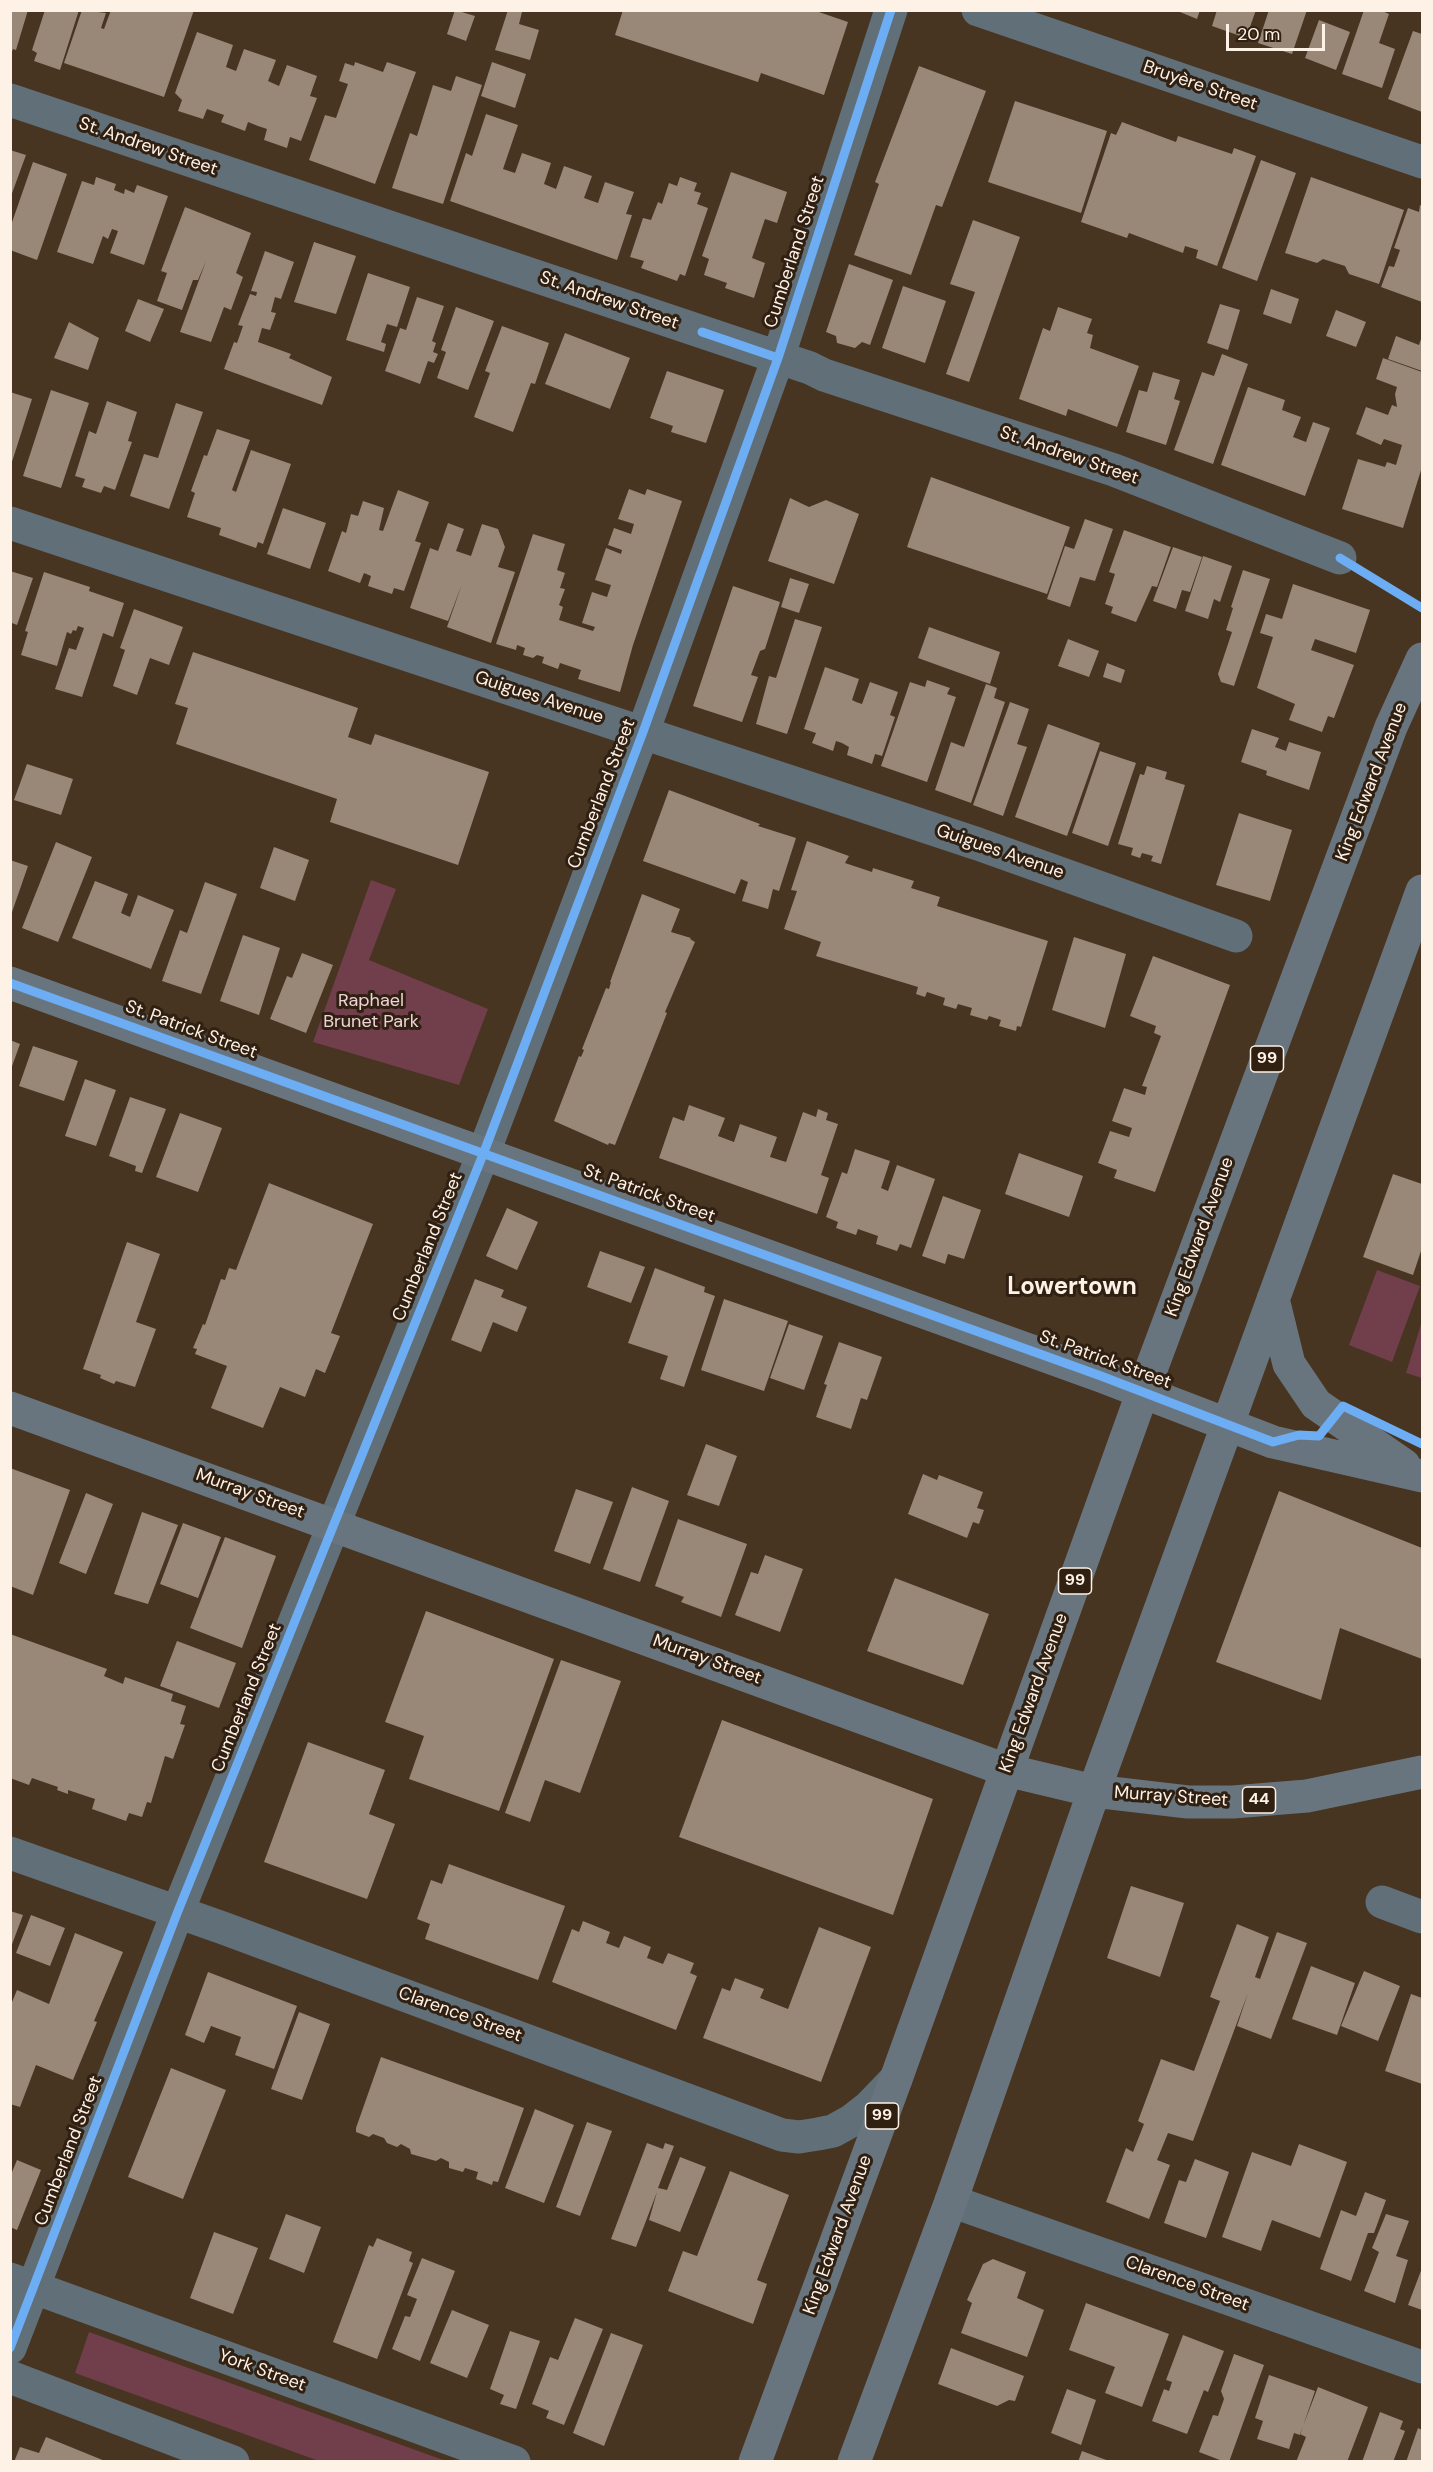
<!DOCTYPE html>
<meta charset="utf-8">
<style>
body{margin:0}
#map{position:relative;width:1433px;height:2472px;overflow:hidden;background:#473421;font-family:"DM Sans",sans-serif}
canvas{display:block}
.frame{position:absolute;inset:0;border:12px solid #fef1e6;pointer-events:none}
.scale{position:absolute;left:1226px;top:24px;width:99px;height:27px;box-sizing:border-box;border:3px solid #fef1e6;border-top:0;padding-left:8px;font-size:18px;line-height:21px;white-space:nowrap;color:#fef1e6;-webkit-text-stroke:4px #302012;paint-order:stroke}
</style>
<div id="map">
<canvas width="1433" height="2472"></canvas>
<div class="frame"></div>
<div class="scale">20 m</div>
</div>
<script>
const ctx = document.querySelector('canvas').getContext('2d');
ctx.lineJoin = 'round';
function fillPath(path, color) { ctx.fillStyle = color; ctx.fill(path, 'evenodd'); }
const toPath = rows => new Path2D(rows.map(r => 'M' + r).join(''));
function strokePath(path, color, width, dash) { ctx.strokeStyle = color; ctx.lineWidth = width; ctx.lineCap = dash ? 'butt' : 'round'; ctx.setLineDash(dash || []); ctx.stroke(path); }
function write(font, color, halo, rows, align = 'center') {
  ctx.font = font + ' "DM Sans",sans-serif'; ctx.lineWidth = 6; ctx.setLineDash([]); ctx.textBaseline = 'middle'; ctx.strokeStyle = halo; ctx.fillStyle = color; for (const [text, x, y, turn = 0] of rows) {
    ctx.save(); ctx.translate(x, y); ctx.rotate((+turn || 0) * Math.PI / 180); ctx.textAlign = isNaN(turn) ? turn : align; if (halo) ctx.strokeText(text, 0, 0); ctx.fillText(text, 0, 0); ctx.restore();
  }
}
fillPath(toPath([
 [371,880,396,889,369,960,488,1009,459,1085,313,1042],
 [1377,1270,1420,1286,1392,1362,1349,1345],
 [1422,1321,1422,1378,1406,1373],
 [89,2332,446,2461,319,2461,75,2373]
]), '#713e4b');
fillPath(toPath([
 [10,10,28,10,16,50,13,49,11,54],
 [45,10,79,10,60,70,34,61,37,53,32,50],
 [82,10,106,13,101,28,104,29,111,10,194,10,164,97,64,63],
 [455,10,475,16,466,41,447,34],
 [508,10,522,12,519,24,539,30,530,60,495,50],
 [623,10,813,10,848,22,824,95,761,73,758,82,615,35],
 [1175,10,1200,10,1197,19],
 [1217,10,1256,10,1246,38,1212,26],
 [1269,10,1307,10,1292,54,1258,43],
 [1364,10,1380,10,1389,14,1379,43,1395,49,1382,88,1342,74],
 [1319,20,1350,32,1336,70,1305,58],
 [1413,31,1422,34,1422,112,1388,99],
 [197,32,233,45,226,67,236,71,244,49,276,60,268,81,279,86,287,65,317,76,310,96,317,98,301,141,290,137,287,148,264,140,267,129,258,126,248,122,245,131,221,122,224,115,207,109,203,119,178,111,182,100,175,93],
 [355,62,383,72,387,62,416,72,375,184,309,160,325,115,336,118,348,84,339,81,345,63,354,66],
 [492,62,526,74,515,108,481,96],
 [919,66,986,91,942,207,936,205,911,275,854,255,879,184,875,182],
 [456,76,482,85,443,204,392,188,410,133,417,136,433,85,451,91],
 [1015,101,1107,131,1081,213,988,182],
 [486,114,518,125,503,169,515,173,522,153,551,163,544,184,556,189,564,166,592,176,584,198,598,203,605,182,634,192,626,214,632,215,617,260,450,201,466,153,472,156],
 [1122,122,1176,142,1178,136,1232,154,1234,148,1256,156,1217,266,1196,258,1198,250,1185,246,1183,253,1129,233,1127,238,1081,222,1111,133,1116,135],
 [10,150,26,155,11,196,10,196],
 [1261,160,1296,173,1257,281,1222,268],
 [33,162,67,174,37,260,10,250,10,228],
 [731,172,787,192,777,223,765,219,752,258,765,263,754,298,725,288,727,283,704,275,709,259,702,256],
 [96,177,116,184,114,190,124,194,125,189,134,193,137,185,168,196,144,265,110,253,118,231,112,229,108,239,103,236,93,264,57,252,82,181,94,185],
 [680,177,697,183,694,191,701,193,697,204,708,208,685,276,680,274,677,281,641,268,644,261,630,257,643,218,651,220,658,202,662,204,669,183,677,186],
 [1311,177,1404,210,1379,284,1349,274,1345,266,1323,259,1317,263,1285,253],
 [1420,205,1422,206,1422,302,1381,287,1389,266,1394,267,1400,250,1394,248,1408,208,1419,212],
 [185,207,251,233,236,273,243,277,231,310,224,307,211,342,180,332,206,261,198,280,193,280,182,310,157,301,167,273,161,271],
 [973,220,1020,237,969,382,946,374,975,292,950,284],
 [314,242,356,256,336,314,294,302],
 [265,251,294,262,281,299,275,297,271,312,276,313,270,330,262,328,258,342,291,354,289,358,332,377,322,405,224,369,234,342,237,343,243,326,238,325,250,294,256,296,257,292,251,291],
 [849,264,893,280,870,345,862,342,855,348,837,343,836,336,826,332],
 [368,273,410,287,397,327,387,324,381,342,386,344,384,352,346,340],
 [903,286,946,301,925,363,882,348],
 [1271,289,1299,299,1291,324,1263,314],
 [417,297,444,306,432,341,436,343,433,352,438,354,434,363,428,361,420,384,385,371,400,328,406,330],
 [138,299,164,309,150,342,125,331],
 [1220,304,1240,310,1228,350,1207,343],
 [456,307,494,321,468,390,437,378,446,352,441,350],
 [1058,307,1092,319,1087,333,1093,335,1090,348,1139,366,1117,427,1068,409,1066,416,1019,399,1043,328,1050,331],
 [1336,310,1366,322,1356,347,1326,336],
 [69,322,99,338,88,370,54,358],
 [502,326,549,343,535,384,531,383,513,432,474,417,490,373,485,371],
 [565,333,630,358,610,409,545,384],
 [1396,336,1419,345,1422,336,1422,371,1388,359],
 [1222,354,1248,364,1213,464,1174,450,1202,372,1214,376],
 [1383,358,1422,372,1422,467,1403,528,1342,509,1358,459,1385,467,1387,462,1396,465,1402,445,1384,439,1381,445,1356,434,1366,407,1388,415,1392,405,1397,407,1395,394,1397,387,1376,379],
 [667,371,724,390,706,443,671,432,673,426,650,418],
 [1153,372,1180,380,1174,399,1180,401,1166,445,1126,432,1139,390,1147,392],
 [1248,387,1285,400,1282,410,1301,417,1293,437,1306,442,1313,422,1330,428,1305,496,1221,465],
 [51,390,89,403,61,488,23,476],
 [10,392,32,399,11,465,10,465],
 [107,401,137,412,128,441,132,442,115,490,104,486,101,493,82,487,85,479,75,476,89,431,96,434],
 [176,403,203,412,169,509,130,496,144,454,158,458],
 [217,429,250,440,232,490,236,492,251,450,291,464,263,544,258,542,256,548,219,535,221,528,187,517,195,493,191,491,204,455,207,456],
 [931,477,1070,527,1047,594,907,547],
 [629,489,645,495,647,489,682,501,633,645,620,692,578,679,581,670,560,663,558,669,542,663,544,657,537,655,533,658,523,655,525,648,517,645,516,650,496,644,533,534,565,544,557,570,565,573,560,588,565,589,559,605,563,607,559,620,593,631,595,627,582,623,592,592,607,597,611,585,595,580,606,548,621,554,622,550,608,545,614,528,631,534,634,524,618,519],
 [398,490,429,502,415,541,421,543,404,591,394,588,392,594,368,586,371,576,364,573,360,583,328,571,342,531,346,533,351,514,358,516,363,501,384,508,379,530,383,531],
 [790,498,809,507,826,500,859,514,834,584,768,561],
 [283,508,326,523,310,569,267,554],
 [1085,519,1113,529,1095,581,1080,577,1070,607,1047,599,1065,546,1074,549],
 [448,523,464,529,456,551,471,556,482,524,498,529,505,547,498,567,515,572,491,643,447,627,462,584,448,621,410,608,430,548,438,551],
 [1124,530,1171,547,1157,587,1152,586,1136,622,1111,613,1113,607,1105,604,1115,574,1109,572],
 [1173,547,1202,557,1190,592,1182,590,1176,609,1153,601],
 [1203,556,1232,566,1220,602,1214,599,1208,619,1185,611],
 [1243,570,1270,579,1234,686,1221,682,1218,674,1232,632,1226,630,1233,608,1231,607],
 [10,571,33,578,17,625,12,623,11,627],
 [44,572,90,587,89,591,124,603,113,637,103,633,82,697,55,689,69,648,76,650,84,628,78,626,76,631,73,630,71,634,67,632,57,666,21,655,28,632,25,631],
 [790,578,809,584,799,613,781,607],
 [1293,584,1370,610,1356,653,1315,639,1311,650,1354,665,1334,718,1328,716,1322,732,1289,720,1295,704,1257,688,1273,637,1260,633,1266,614,1282,619],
 [733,586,780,602,765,649,760,651,751,675,758,677,742,722,693,706],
 [134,609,183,627,169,665,150,658,137,695,113,686,125,650,120,648],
 [795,619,822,627,787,734,756,724,769,676,776,678],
 [929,627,1000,652,990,684,918,658],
 [1068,639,1099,651,1089,677,1058,666],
 [193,652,358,708,348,737,371,745,375,734,489,772,458,865,330,822,337,799,176,744,188,708,175,704],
 [1107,663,1125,670,1121,683,1103,677],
 [825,667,859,679,852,700,856,702,862,704,870,682,898,692,890,715,895,717,882,756,875,754,872,764,847,755,849,747,842,743,836,741,833,751,812,743,816,733,804,729],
 [927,680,950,688,947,694,956,697,927,782,881,766,910,682,925,687],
 [986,684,997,688,994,698,1005,702,971,803,935,790,951,742,964,747],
 [1010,702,1029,709,1017,744,1027,747,1003,816,973,805],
 [1048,724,1100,743,1067,836,1015,817],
 [1252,729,1279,738,1275,747,1286,751,1289,742,1321,752,1309,790,1266,775,1267,771,1241,762],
 [1100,751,1136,763,1108,846,1072,833],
 [27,764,73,779,61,815,14,800],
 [1147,766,1167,772,1165,779,1185,785,1161,864,1151,861,1153,856,1142,853,1140,858,1131,855,1133,848,1118,844,1140,774,1144,775],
 [669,790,760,824,758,826,796,838,779,891,773,889,768,909,742,901,748,882,741,879,735,894,643,861],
 [1239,813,1292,830,1270,901,1216,885],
 [807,841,849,856,845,863,872,872,873,868,914,881,911,888,940,897,937,906,1048,941,1021,1027,1017,1026,1016,1031,999,1026,1001,1020,989,1016,987,1020,970,1015,972,1008,958,1004,956,1009,943,1005,945,998,927,992,925,997,916,994,918,987,816,956,821,942,784,929,797,891,791,890],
 [56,842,92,857,58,942,22,928],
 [274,847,309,860,295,901,260,888],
 [10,860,28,866,11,915,10,915],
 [95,881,128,894,121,913,130,917,138,895,174,910,151,969,72,938],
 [205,882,237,894,201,994,162,981,180,930,187,933],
 [642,894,680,909,671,932,691,938,690,939,695,942,665,1012,667,1013,615,1145,609,1143,608,1145,554,1121,579,1056,581,1057,584,1050,582,1049,606,988,609,989,611,982,610,982],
 [243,935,280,948,259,1015,220,1001],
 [1074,937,1126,954,1105,1028,1052,1010],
 [302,953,333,965,306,1033,270,1019,287,976,292,978],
 [1153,956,1230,985,1155,1192,1114,1178,1117,1170,1098,1163,1110,1131,1129,1137,1132,1128,1112,1121,1124,1088,1145,1095,1147,1087,1142,1086,1161,1036,1154,1033,1156,1026,1130,1016],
 [10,1040,20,1044,11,1069,10,1069],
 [33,1046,78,1061,64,1101,19,1086],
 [85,1079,116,1090,96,1146,65,1136],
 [130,1097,166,1109,142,1173,135,1171,136,1166,109,1156],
 [689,1105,725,1118,718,1136,734,1142,740,1124,777,1137,770,1157,786,1162,803,1112,816,1117,818,1109,828,1113,826,1120,838,1124,821,1175,829,1178,817,1214,659,1158,673,1117,684,1121],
 [180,1113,222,1128,198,1192,156,1177],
 [855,1149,890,1161,881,1188,888,1191,897,1165,935,1179,911,1248,900,1244,897,1251,876,1244,878,1236,858,1229,856,1235,836,1228,838,1222,826,1217,842,1172,847,1174],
 [1019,1153,1083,1176,1069,1217,1005,1194],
 [1393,1174,1422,1184,1422,1248,1413,1275,1363,1257],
 [269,1183,373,1224,331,1333,340,1336,325,1373,316,1369,305,1397,280,1387,263,1428,211,1408,227,1366,195,1354,197,1349,193,1348,203,1324,205,1325,221,1279,225,1280,229,1268,236,1270],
 [943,1196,981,1210,964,1259,948,1254,945,1264,922,1256],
 [507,1208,538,1222,517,1270,486,1256],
 [127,1242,160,1254,136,1322,156,1329,135,1387,116,1381,114,1384,100,1378,101,1375,83,1369],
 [600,1251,645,1267,631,1303,587,1287],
 [655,1268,705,1287,704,1292,715,1296,684,1387,660,1379,668,1356,628,1343],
 [475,1279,504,1290,501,1297,527,1307,517,1332,493,1322,481,1352,451,1340],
 [724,1299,788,1321,764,1391,701,1370],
 [789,1324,823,1336,804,1390,770,1378],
 [839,1342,882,1357,867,1400,861,1398,851,1429,816,1417,827,1385,824,1384],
 [706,1444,737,1456,719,1506,687,1495],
 [10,1468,70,1490,33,1595,10,1586],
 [923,1474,937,1480,939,1475,983,1492,977,1508,984,1510,979,1524,973,1522,967,1538,908,1514],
 [632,1487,669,1501,640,1582,603,1569],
 [576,1489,613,1502,590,1564,554,1551],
 [1279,1491,1422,1548,1422,1659,1340,1628,1321,1700,1216,1662],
 [86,1493,113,1504,86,1574,59,1563],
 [142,1512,178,1525,148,1604,114,1594],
 [678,1519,747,1544,721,1617,681,1602,684,1597,655,1586],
 [183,1523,221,1537,198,1598,160,1584],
 [225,1537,276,1556,242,1648,190,1628],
 [765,1555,803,1569,780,1632,735,1615,751,1572,758,1574],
 [895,1578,989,1614,963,1685,867,1651],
 [426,1611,554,1659,499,1811,409,1779,424,1736,385,1722],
 [10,1634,107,1669,104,1676,123,1684,125,1677,173,1694,171,1701,186,1706,180,1724,185,1725,173,1759,165,1756,151,1803,147,1802,142,1817,129,1813,126,1821,92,1809,95,1799,68,1790,68,1794,57,1790,58,1787,32,1778,29,1785,10,1778],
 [177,1641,236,1663,219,1708,160,1686],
 [561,1660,621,1681,580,1793,545,1780,530,1822,505,1813],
 [722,1720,933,1799,893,1915,679,1837],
 [308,1742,385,1770,369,1814,395,1824,367,1899,264,1862],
 [449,1864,565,1906,538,1980,425,1939,430,1924,417,1919,431,1880,442,1884],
 [1131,1886,1184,1903,1160,1977,1107,1958],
 [10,1911,23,1915,11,1947,10,1946],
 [31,1915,65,1928,50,1966,16,1953],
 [583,1921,610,1932,606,1943,619,1948,624,1936,651,1947,647,1958,663,1964,668,1953,694,1963,690,1973,697,1976,676,2030,552,1982,572,1929,579,1932],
 [1237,1924,1269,1937,1255,1977,1260,1979,1277,1932,1307,1943,1271,2039,1237,2026,1248,1993,1193,2141,1168,2133,1157,2160,1170,2165,1149,2219,1106,2202,1126,2148,1133,2152,1144,2124,1138,2121,1161,2059,1194,2071,1220,2001,1210,1997],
 [819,1927,871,1947,821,2082,703,2038,722,1988,730,1991,735,1978,764,1989,760,1998,788,2009],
 [75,1933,123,1952,94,2021,97,2022,73,2080,36,2065,20,2107,10,2104,10,2007,17,1990,49,2004],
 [1311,1966,1355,1983,1337,2035,1292,2019],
 [1364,1971,1400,1986,1378,2041,1341,2026],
 [208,1972,297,2006,274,2069,235,2055,241,2037,211,2026,204,2043,185,2035],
 [1411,1994,1422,1998,1422,2084,1385,2071],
 [299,2012,330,2024,302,2100,271,2089],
 [381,2057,524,2108,498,2182,493,2181,492,2185,476,2179,478,2172,465,2168,463,2172,449,2168,449,2162,441,2158,436,2161,411,2154,410,2149,401,2144,397,2147,387,2143,384,2138,373,2134,369,2137,356,2132,356,2128],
 [171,2068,226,2090,183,2199,128,2177],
 [535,2109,574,2125,544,2203,505,2188],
 [587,2122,612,2131,580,2216,556,2207],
 [647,2143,663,2149,665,2143,674,2146,658,2188,667,2190,680,2157,706,2167,680,2232,649,2220,657,2192,636,2247,611,2239],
 [1299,2144,1347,2162,1320,2238,1272,2220,1261,2251,1222,2237,1252,2152,1291,2166],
 [1195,2159,1229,2172,1206,2238,1164,2223,1179,2180,1186,2182],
 [17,2160,41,2170,17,2230,10,2227,10,2177],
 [730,2171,789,2195,757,2280,767,2284,753,2324,668,2291,683,2251,697,2256],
 [1365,2192,1386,2200,1374,2233,1368,2233,1351,2281,1320,2269,1341,2210,1356,2216],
 [286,2214,321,2227,304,2273,269,2259],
 [1386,2214,1409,2221,1396,2256,1408,2260,1395,2303,1364,2291,1379,2252,1372,2248],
 [214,2232,258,2248,233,2314,190,2298],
 [377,2238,412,2252,409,2261,413,2263,377,2359,333,2342,369,2245,373,2247],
 [422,2258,455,2271,420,2361,392,2349,405,2316,410,2317,417,2299,407,2295],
 [993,2259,1026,2272,1017,2298,1044,2310,1027,2357,961,2333,972,2303,967,2300,983,2264],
 [1422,2268,1422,2310,1408,2305],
 [1086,2303,1169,2334,1142,2407,1105,2393,1115,2367,1069,2350],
 [452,2310,489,2325,467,2378,430,2363],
 [575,2318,603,2329,564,2425,546,2418,549,2411,532,2404,550,2357,558,2360],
 [510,2331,540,2341,516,2409,500,2404,504,2395,490,2389],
 [611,2333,643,2345,604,2446,573,2433],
 [1183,2335,1224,2351,1208,2392,1204,2390,1187,2434,1152,2421,1164,2389,1169,2391,1172,2382,1166,2380],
 [951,2348,1024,2376,1015,2401,1009,2400,997,2406,938,2384],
 [1234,2354,1264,2365,1229,2462,1225,2462,1199,2452,1213,2415,1218,2416,1224,2399,1221,2391],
 [1269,2375,1315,2391,1300,2435,1294,2433,1289,2449,1257,2439,1263,2421,1255,2418],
 [1318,2387,1368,2407,1347,2462,1296,2462,1306,2437,1300,2434],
 [1067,2389,1096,2400,1081,2445,1051,2433],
 [1380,2412,1403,2421,1400,2429,1405,2431,1393,2462,1362,2462],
 [1418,2428,1422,2430,1422,2462,1406,2462],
 [46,2437,105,2461,105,2462,14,2462,20,2447,39,2453],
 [1082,2451,1109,2461,1109,2462,1078,2462]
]), '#998878');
strokePath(toPath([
 [978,10,1422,162],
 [10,100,810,368,824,375,1114,470,1340,558],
 [10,523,978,844,1236,936],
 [10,1853,223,1928,782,2135,799,2137,818,2134,833,2131,851,2121,869,2107,896,2079],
 [1382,1902,1422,1917],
 [951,2201,1422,2367],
 [10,2279,514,2462],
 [10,2348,178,1911,484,1152,643,732,778,358,891,10],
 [10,2377,233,2462]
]), '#606f78', 33);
strokePath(toPath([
 [10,983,1101,1376,1273,1442,1422,1476],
 [1273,1299,1289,1364,1316,1404,1404,1465],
 [10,1408,1006,1770,1094,1791,1188,1802,1233,1802,1307,1796,1422,1772],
 [755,2462,896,2079,1143,1391,1391,727,1422,659],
 [854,2462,951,2201,1094,1791,1422,891]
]), '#69757e', 33);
strokePath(toPath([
 [702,332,778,358],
 [1340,558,1422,608],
 [10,983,1101,1376,1273,1442,1299,1435,1319,1436,1343,1406,1422,1444],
 [10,2348,178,1911,484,1152,643,732,778,358,891,10]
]), '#6dadf4', 9);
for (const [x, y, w] of [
 [1267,1059,33],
 [1075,1581,33],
 [1259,1800,33],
 [882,2116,33]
]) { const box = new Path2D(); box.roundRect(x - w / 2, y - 13, w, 26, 4.5); ctx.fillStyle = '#302012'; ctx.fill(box); strokePath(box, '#fef1e6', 1.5); }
write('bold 16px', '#fef1e6', null, [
 ["99",1267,1059],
 ["99",1075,1581],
 ["44",1259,1800],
 ["99",882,2116]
]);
write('18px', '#fef1e6', '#302012', [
 ["Bruyère Street",1200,86,19],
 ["St. Andrew Street",148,147,19],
 ["Cumberland Street",795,252,-72],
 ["St. Andrew Street",609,301,19],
 ["St. Andrew Street",1069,456,19],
 ["Guigues Avenue",539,698,18],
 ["King Edward Avenue",1372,782,-69],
 ["Cumberland Street",602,794,-69],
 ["Guigues Avenue",1000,852,19],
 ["St. Patrick Street",191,1030,20],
 ["St. Patrick Street",649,1194,20],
 ["King Edward Avenue",1200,1237,-70],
 ["Cumberland Street",428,1247,-68],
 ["St. Patrick Street",1105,1360,20],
 ["Murray Street",250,1494,20],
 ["Murray Street",707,1660,20],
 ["King Edward Avenue",1034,1693,-70],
 ["Cumberland Street",247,1698,-68],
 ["Murray Street",1171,1797,4],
 ["Clarence Street",460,2015,20],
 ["Cumberland Street",69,2151,-69],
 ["King Edward Avenue",838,2235,-70],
 ["Clarence Street",1187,2284,20],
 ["York Street",262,2371,20]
]);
write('18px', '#eed3d9', '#302012', [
 ["Raphael",371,1001],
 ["Brunet Park",371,1022]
]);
write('bold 24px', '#fef1e6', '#302012', [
 ["Lowertown",1072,1288]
]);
</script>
